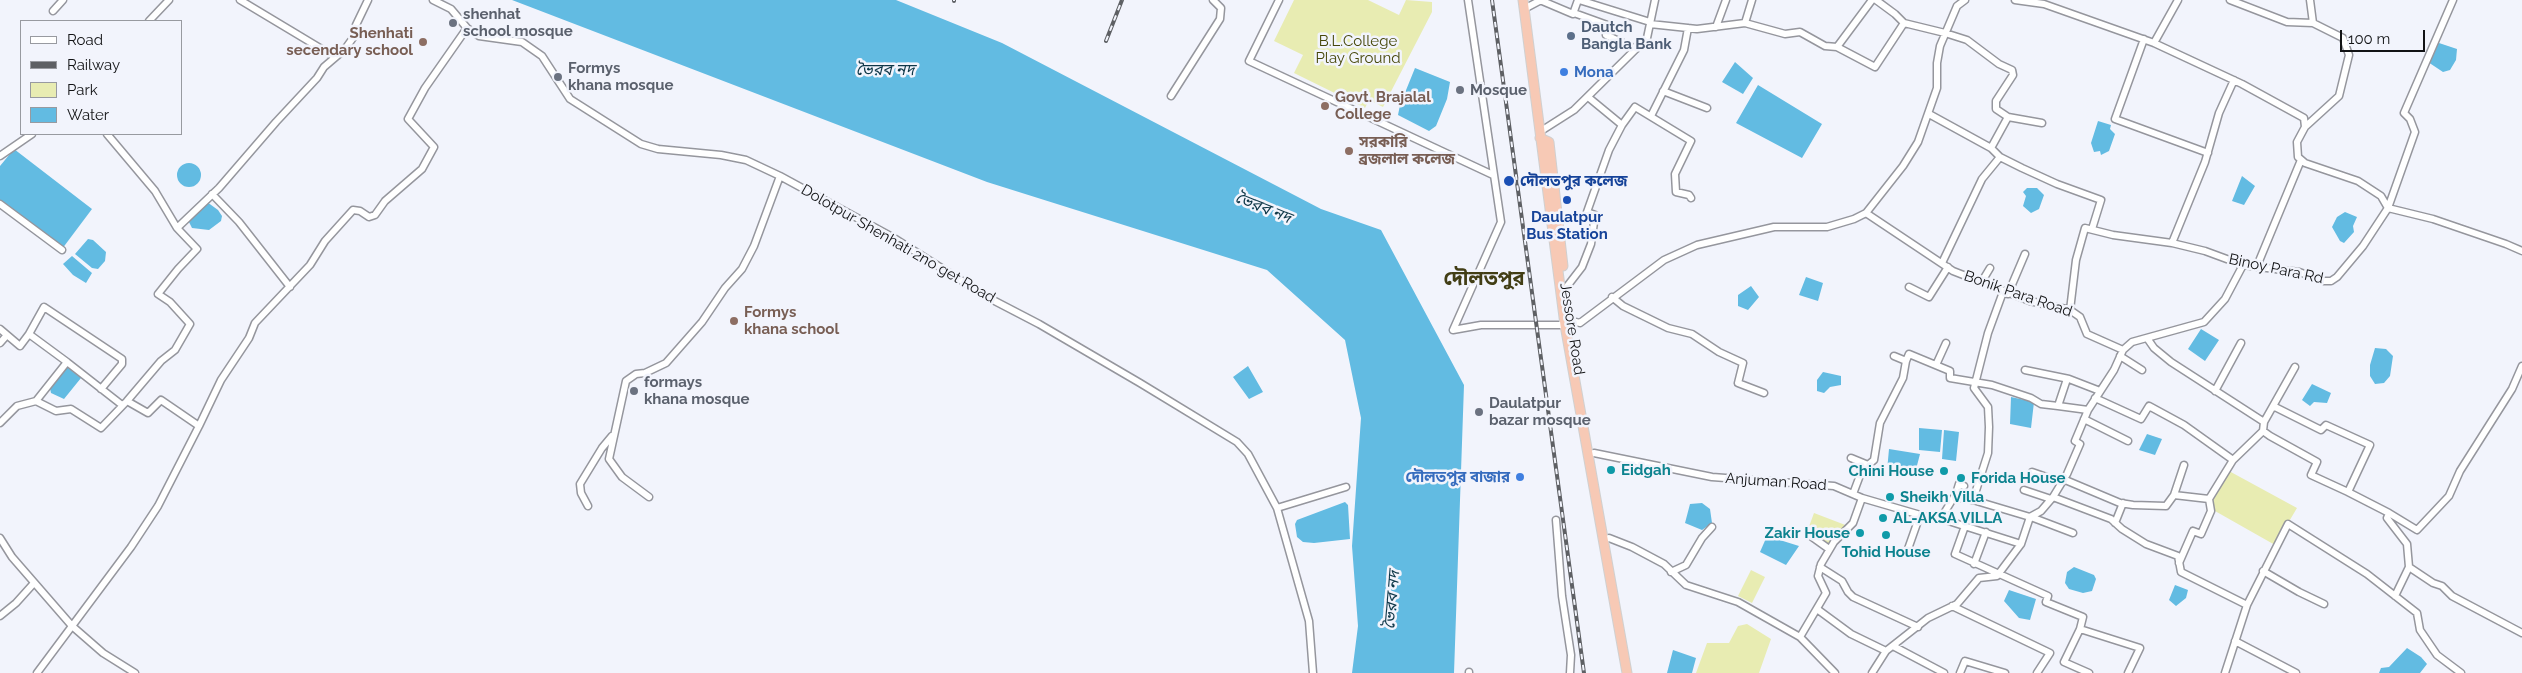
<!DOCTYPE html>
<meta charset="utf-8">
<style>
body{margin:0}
#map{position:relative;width:2522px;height:673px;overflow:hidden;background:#f2f4fc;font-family:Raleway,sans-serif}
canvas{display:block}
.legend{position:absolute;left:20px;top:20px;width:162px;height:115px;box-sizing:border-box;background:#f2f4fc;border:1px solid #989aa0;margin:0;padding:6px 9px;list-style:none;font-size:15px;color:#121315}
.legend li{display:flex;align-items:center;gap:10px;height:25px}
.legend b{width:25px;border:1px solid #989aa0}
.scale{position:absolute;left:2340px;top:30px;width:85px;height:22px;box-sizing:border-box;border:2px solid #121315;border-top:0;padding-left:6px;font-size:15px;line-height:18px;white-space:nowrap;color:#121315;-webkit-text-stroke:4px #f2f4fc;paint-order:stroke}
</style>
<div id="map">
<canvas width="2522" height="673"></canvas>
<ul class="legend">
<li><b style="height:6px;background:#fff"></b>Road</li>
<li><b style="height:6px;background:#5e6064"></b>Railway</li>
<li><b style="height:14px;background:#e8ecb2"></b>Park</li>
<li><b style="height:14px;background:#62bbe2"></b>Water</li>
</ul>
<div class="scale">100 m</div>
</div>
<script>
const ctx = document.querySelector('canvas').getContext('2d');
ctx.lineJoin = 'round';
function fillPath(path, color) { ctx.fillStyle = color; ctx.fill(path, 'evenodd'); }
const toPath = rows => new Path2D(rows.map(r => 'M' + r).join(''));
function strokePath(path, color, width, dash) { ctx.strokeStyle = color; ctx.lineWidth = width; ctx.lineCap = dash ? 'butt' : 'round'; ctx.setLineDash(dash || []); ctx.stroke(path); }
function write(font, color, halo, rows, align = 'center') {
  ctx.font = font + ' Raleway,"Noto Sans Bengali",sans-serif'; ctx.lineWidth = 5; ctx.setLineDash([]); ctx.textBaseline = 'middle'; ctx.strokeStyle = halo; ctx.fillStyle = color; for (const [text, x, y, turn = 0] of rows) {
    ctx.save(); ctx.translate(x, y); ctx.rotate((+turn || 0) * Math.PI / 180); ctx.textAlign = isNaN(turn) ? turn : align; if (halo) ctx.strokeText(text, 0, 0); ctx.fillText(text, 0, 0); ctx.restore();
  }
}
fillPath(toPath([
 [1294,0,1368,0,1399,15,1406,0,1432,2,1432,12,1383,107,1369,100,1365,108,1294,73,1303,55,1274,41],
 [2229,471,2297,508,2275,545,2215,511,2212,501],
 [1814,513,1848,526,1829,547,1807,532],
 [1751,570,1765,577,1752,603,1738,596],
 [1747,624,1771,639,1759,673,1696,673,1707,643,1729,643,1738,626]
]), '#e8ecb2');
fillPath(toPath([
 [512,0,896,0,1002,43,1321,209,1381,230,1464,385,1454,673,1352,673,1358,626,1352,546,1361,418,1345,340,1267,270,987,182],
 [2436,42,2457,49,2456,60,2450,70,2443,72,2428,62],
 [1735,62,1753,78,1743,94,1722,82],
 [1415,68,1450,82,1447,99,1436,126,1429,131,1398,115,1400,105],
 [1758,85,1822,124,1802,158,1736,123],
 [2098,121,2111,125,2110,129,2115,134,2109,151,2101,155,2100,151,2094,152,2091,143],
 [14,149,92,209,62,249,0,201,0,166],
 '177 175a12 12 0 1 1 24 0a12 12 0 1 1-24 0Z',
 [2242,176,2255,186,2244,205,2232,201],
 [2027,188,2037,188,2044,195,2039,209,2031,213,2023,206,2026,196,2023,192],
 [207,202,218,210,222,216,221,221,209,230,192,228,188,220],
 [2345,212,2357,217,2353,226,2354,232,2344,243,2340,241,2332,227,2337,217],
 [88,239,93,240,106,252,105,261,98,269,92,268,75,254],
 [72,256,92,273,86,283,73,275,63,264],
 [1806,277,1823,283,1818,301,1799,295],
 [1751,286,1759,297,1748,310,1738,306,1738,295],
 [2201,329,2219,340,2205,361,2188,349],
 [2375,348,2386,349,2393,356,2390,376,2384,383,2375,384,2370,376,2370,365],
 [1248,366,1263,392,1249,399,1233,377],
 [67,367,81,378,64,399,51,393,50,388],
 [1823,372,1841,376,1841,385,1830,387,1824,393,1817,391,1817,380],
 [2312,384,2331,393,2327,403,2314,402,2310,406,2302,400],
 [2011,397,2034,402,2031,428,2010,424],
 [1919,428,1942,430,1940,452,1919,450],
 [1944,430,1959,432,1956,461,1942,459],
 [2147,434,2162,439,2155,455,2139,450],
 [1889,449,1920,454,1914,477,1887,471],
 [1345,502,1348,505,1350,539,1314,543,1303,542,1297,537,1295,524,1297,520],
 [1702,503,1710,509,1712,523,1702,530,1685,523,1690,504],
 [1767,536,1799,546,1786,565,1760,552],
 [2074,567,2094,575,2096,579,2092,591,2083,593,2069,589,2065,583,2067,572],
 [2175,585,2188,590,2186,598,2176,606,2169,600],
 [2009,590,2036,599,2030,620,2019,618,2004,601],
 [2407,648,2421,657,2427,664,2420,673,2379,673,2381,668,2389,667],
 [1673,650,1696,658,1692,673,1667,673]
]), '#62bbe2');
const minor = toPath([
 [240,0,335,57],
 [433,0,451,9,467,28,479,36,522,42,542,56,570,99,641,144,658,149,721,155,746,160,780,176,894,238,989,298,1039,324,1140,383,1237,442,1248,454,1277,508,1346,487],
 [1279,0,1249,61,1493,175],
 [1540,0,1573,14,1578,0],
 [1579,0,1650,22],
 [1876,0,1895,14,1904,23,1945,33,1967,40,1999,64,2012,70,2013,75,1996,101,1996,109,2008,117],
 [2015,0,2044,4,2154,43,2242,84,2304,118,2305,127,2297,142,2298,157,2305,163,2358,181,2381,196,2388,208,2363,246,2337,277,2331,281,2324,281,2299,272,2243,265,2205,251,2172,243,2113,235,2085,228,2076,260,2070,310],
 [2230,0,2287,22,2313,23],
 [2453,0,2404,113,2410,119,2415,132,2388,208,2433,219,2506,244,2522,251],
 [1524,9,1541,0],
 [53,11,63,0],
 [1574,13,1610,26,1606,35,1636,49],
 [149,21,169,0],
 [1745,23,1752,0],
 [1650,24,1697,29,1745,23,1785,34,1800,32,1825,46,1837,47,1872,0],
 [1716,27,1726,0],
 [2144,39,2115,119,2208,153],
 [2154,43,2178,0],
 [1837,47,1875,67,1904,23],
 [1663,91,1707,108],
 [1171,96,1220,19,1221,8,1213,0],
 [1588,97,1622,125,1635,107,1691,141,1675,174,1676,192,1689,195,1691,198],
 [1929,114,1991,148],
 [1651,116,1684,50,1688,28],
 [2042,123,2008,117,1991,148,2000,157,2022,168,2057,184,2101,200,2092,229],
 [2305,127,2339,96,2349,55,2343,38,2313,23,2310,0],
 [1541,131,1574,110,1647,38,1655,0],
 [107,134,155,191,177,228],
 [0,156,32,134],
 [212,194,239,222,290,287],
 [0,204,62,250],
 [1866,213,1953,271,2030,301,2070,310,2080,317,2087,334,2123,350,2114,370,2088,410,2075,441,2080,444,2067,474,2053,497,2041,511,2030,517],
 [2172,243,2205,162,2219,113,2234,80],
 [1942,263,1982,179,2000,157],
 [2257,266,2301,160],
 [1981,283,1990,268],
 [1909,287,1929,297,1948,267],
 [1565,289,1582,267,1591,244,1595,215,1587,212,1609,150,1622,125],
 [2008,294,2025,254],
 [1612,297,1623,306,1668,328,1692,334,1719,352,1743,363,1738,383,1764,393],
 [0,329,20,346,29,334,67,362],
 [1453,330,1481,325,1565,325,1568,320,1580,323,1664,260,1697,245,1774,227,1827,227,1854,219,1866,213,1903,166,1918,142,1937,88,1937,63,1940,46,1957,6,1965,0],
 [1453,330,1501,222,1468,0],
 [29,334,44,307,122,359,122,364,101,389],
 [2147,338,2154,348,2171,362,2264,422,2263,431,2270,436,2317,462,2311,475,2348,492],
 [0,343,7,335],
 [2123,350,2132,342,2204,322,2225,299,2243,265],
 [2120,356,2142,370],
 [1906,361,1909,354,1950,371,1950,378,1992,385,2031,398,2041,404,2058,406,2067,379],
 [1936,365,1946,343],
 [2025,370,2069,379,2100,391],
 [2215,391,2241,343],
 [2095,398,2141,419,2149,406,2184,425,2233,460],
 [36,401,67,362,122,405],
 [127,401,161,361,175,350,190,324,170,302,158,294,178,269,197,249,177,228,219,188,276,122,317,78,324,67,345,49,355,35,356,25,368,0],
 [2058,406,2088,410],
 [2273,406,2321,430,2326,425,2370,445,2348,492,2389,513,2417,530,2449,496,2460,471,2512,389,2522,366],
 [2084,419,2128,441],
 [2264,422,2295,367],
 [0,423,17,406,36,401,56,411,71,409,101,428,127,401,148,413,161,400,199,426,158,506,131,547,37,673],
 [199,426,221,380,249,338,255,323,310,265,325,241,353,210,360,211,369,217,375,215,385,201,422,169,434,147,408,119,425,88,467,28],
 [1594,453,1712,477,1834,486,1862,498,1934,519,1941,518,1954,497,1973,500,2030,517],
 [1851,458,1868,465],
 [2032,472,2061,482],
 [2063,479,2120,503,2133,505,2166,506,2174,495,2209,499,2233,460,2263,431],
 [2024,490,2051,499],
 [1853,494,1862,470,1874,460,1880,423,1903,378,1906,361,1894,356],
 [2174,495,2184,465],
 [649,497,622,477,609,459,626,381,636,374,645,373,666,363,702,322,725,288,742,269,754,246,780,176],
 [1955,497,1959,484,1964,486],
 [2053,497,2111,519,2122,529,2146,544,2178,556,2181,572,2247,605],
 [1973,500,1988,453,1989,427,1988,407,1974,388,1988,333,2003,292],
 [588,506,581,493,580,484,602,448,612,436],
 [1277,508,1309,621,1313,673],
 [2389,513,2387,518,2407,544,2409,567,2433,583,2442,586,2452,596,2522,633],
 [2031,517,2073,533],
 [1939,518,2021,544],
 [1556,520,1562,596,1571,655,1570,673],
 [2115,523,2123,503],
 [1965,526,1955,554,2048,596,2046,602,2083,617,2080,629,2140,648,2128,673],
 [1808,534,1829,549],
 [0,538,12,557,72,626,103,653,135,673],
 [1609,538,1632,547,1664,564,1686,585,1738,602,1800,637,1835,673],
 [1908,549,1920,515],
 [2179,563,2193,531,2201,534,2211,511,2209,499],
 [1974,564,1986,532],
 [1820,567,1842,581,1848,592,1853,597,1918,627],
 [2263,571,2299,592,2324,604],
 [1671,572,1686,565,1702,538,1712,527],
 [2395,596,2409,567],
 [1952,606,2050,653,2037,673],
 [1817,609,1851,634,1886,651],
 [0,616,16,603,34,583],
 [2080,629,2064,662,2089,673],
 [1800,637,1826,593,1818,576,1821,564,1834,542,1853,523,1862,498],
 [2235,641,2296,673],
 [1893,646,1944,673],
 [1469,673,1469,672],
 [1872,673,1886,651,1928,618,1957,604,1979,578,1997,576,2021,544,2030,517],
 [1960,673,1965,661,2005,673],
 [2225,673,2247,605,2288,524,2367,574,2417,613,2420,630,2437,655,2461,673]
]);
const highway = toPath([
 [1523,0,1565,325,1627,673],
 [1540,138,1549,142,1563,266]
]);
strokePath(minor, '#95969d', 9);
strokePath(highway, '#d0d0d0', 11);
strokePath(minor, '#fff', 6);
strokePath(highway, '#f7c9b5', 9);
const rail = toPath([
 [1492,0,1584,673],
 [954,1,954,0],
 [1106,41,1122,0]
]);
strokePath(rail, '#5e6064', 4);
strokePath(rail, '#f2f4fc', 2, [5.5]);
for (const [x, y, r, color] of [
 [453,23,5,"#6b7280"],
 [1571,36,5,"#5c6f8a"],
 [423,42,5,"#8d6e63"],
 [1564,72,5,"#3f7fe0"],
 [558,77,5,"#6b7280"],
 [1460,90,5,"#6b7280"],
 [1325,106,5,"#8d6e63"],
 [1349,151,5,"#8d6e63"],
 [1509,181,6,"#1a4fb4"],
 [1567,200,5,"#1a4fb4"],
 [734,321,5,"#8d6e63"],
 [634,391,5,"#6b7280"],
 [1479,412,5,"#6b7280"],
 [1611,470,5,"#0f9aa8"],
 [1944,471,5,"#0f9aa8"],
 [1520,477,5,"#3f7fe0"],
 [1961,478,5,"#0f9aa8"],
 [1890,497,5,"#0f9aa8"],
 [1883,518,5,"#0f9aa8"],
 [1860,533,5,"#0f9aa8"],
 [1886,535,5,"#0f9aa8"]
]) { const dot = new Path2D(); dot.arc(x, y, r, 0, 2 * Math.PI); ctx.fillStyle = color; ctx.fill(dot); strokePath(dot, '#f2f4fc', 2); }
write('bold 15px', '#5b616d', '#f2f4fc', [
 ["shenhat",463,14],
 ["school mosque",463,31],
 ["Formys",568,68],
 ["khana mosque",568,85],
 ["Mosque",1470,90],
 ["formays",644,382],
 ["khana mosque",644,399],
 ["Daulatpur",1489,403],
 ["bazar mosque",1489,420]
], 'left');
write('bold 15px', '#4e5e75', '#f2f4fc', [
 ["Dautch",1581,27],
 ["Bangla Bank",1581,44]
], 'left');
write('bold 15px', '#785e54', '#f2f4fc', [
 ["Shenhati",413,33,"right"],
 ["secendary school",413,50,"right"],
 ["Govt. Brajalal",1335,97],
 ["College",1335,114],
 ["সরকারি",1359,142],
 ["ব্রজলাল কলেজ",1359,159],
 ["Formys",744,312],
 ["khana school",744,329]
], 'left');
write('15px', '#47480a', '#f2f4fc', [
 ["B.L.College",1358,41],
 ["Play Ground",1358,58]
]);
write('bold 15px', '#366cbe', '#f2f4fc', [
 ["Mona",1574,72],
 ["দৌলতপুর বাজার",1510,477,"right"]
], 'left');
write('bold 15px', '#164399', '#f2f4fc', [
 ["দৌলতপুর কলেজ",1520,181],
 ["Daulatpur",1567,217,"center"],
 ["Bus Station",1567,234,"center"]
], 'left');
write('15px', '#121315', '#f2f4fc', [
 ["Dolotpur Shenhati 2no get Road",898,244,30],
 ["Binoy Para Rd",2276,269,12],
 ["Bonik Para Road",2018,294,19],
 ["Jessore Road",1572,329,81],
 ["Anjuman Road",1776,482,4]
]);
write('bold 15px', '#0d838f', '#f2f4fc', [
 ["Eidgah",1621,470],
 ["Chini House",1934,471,"right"],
 ["Forida House",1971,478],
 ["Sheikh Villa",1900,497],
 ["AL-AKSA VILLA",1893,518],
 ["Zakir House",1850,533,"right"],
 ["Tohid House",1886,552,"center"]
], 'left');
write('italic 16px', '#0e3748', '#f2f4fc', [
 ["ভৈরব নদ",885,70],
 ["ভৈরব নদ",1263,208,22],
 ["ভৈরব নদ",1392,600,-85]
]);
write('bold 20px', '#423e15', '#f2f4fc', [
 ["দৌলতপুর",1484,279]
]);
</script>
